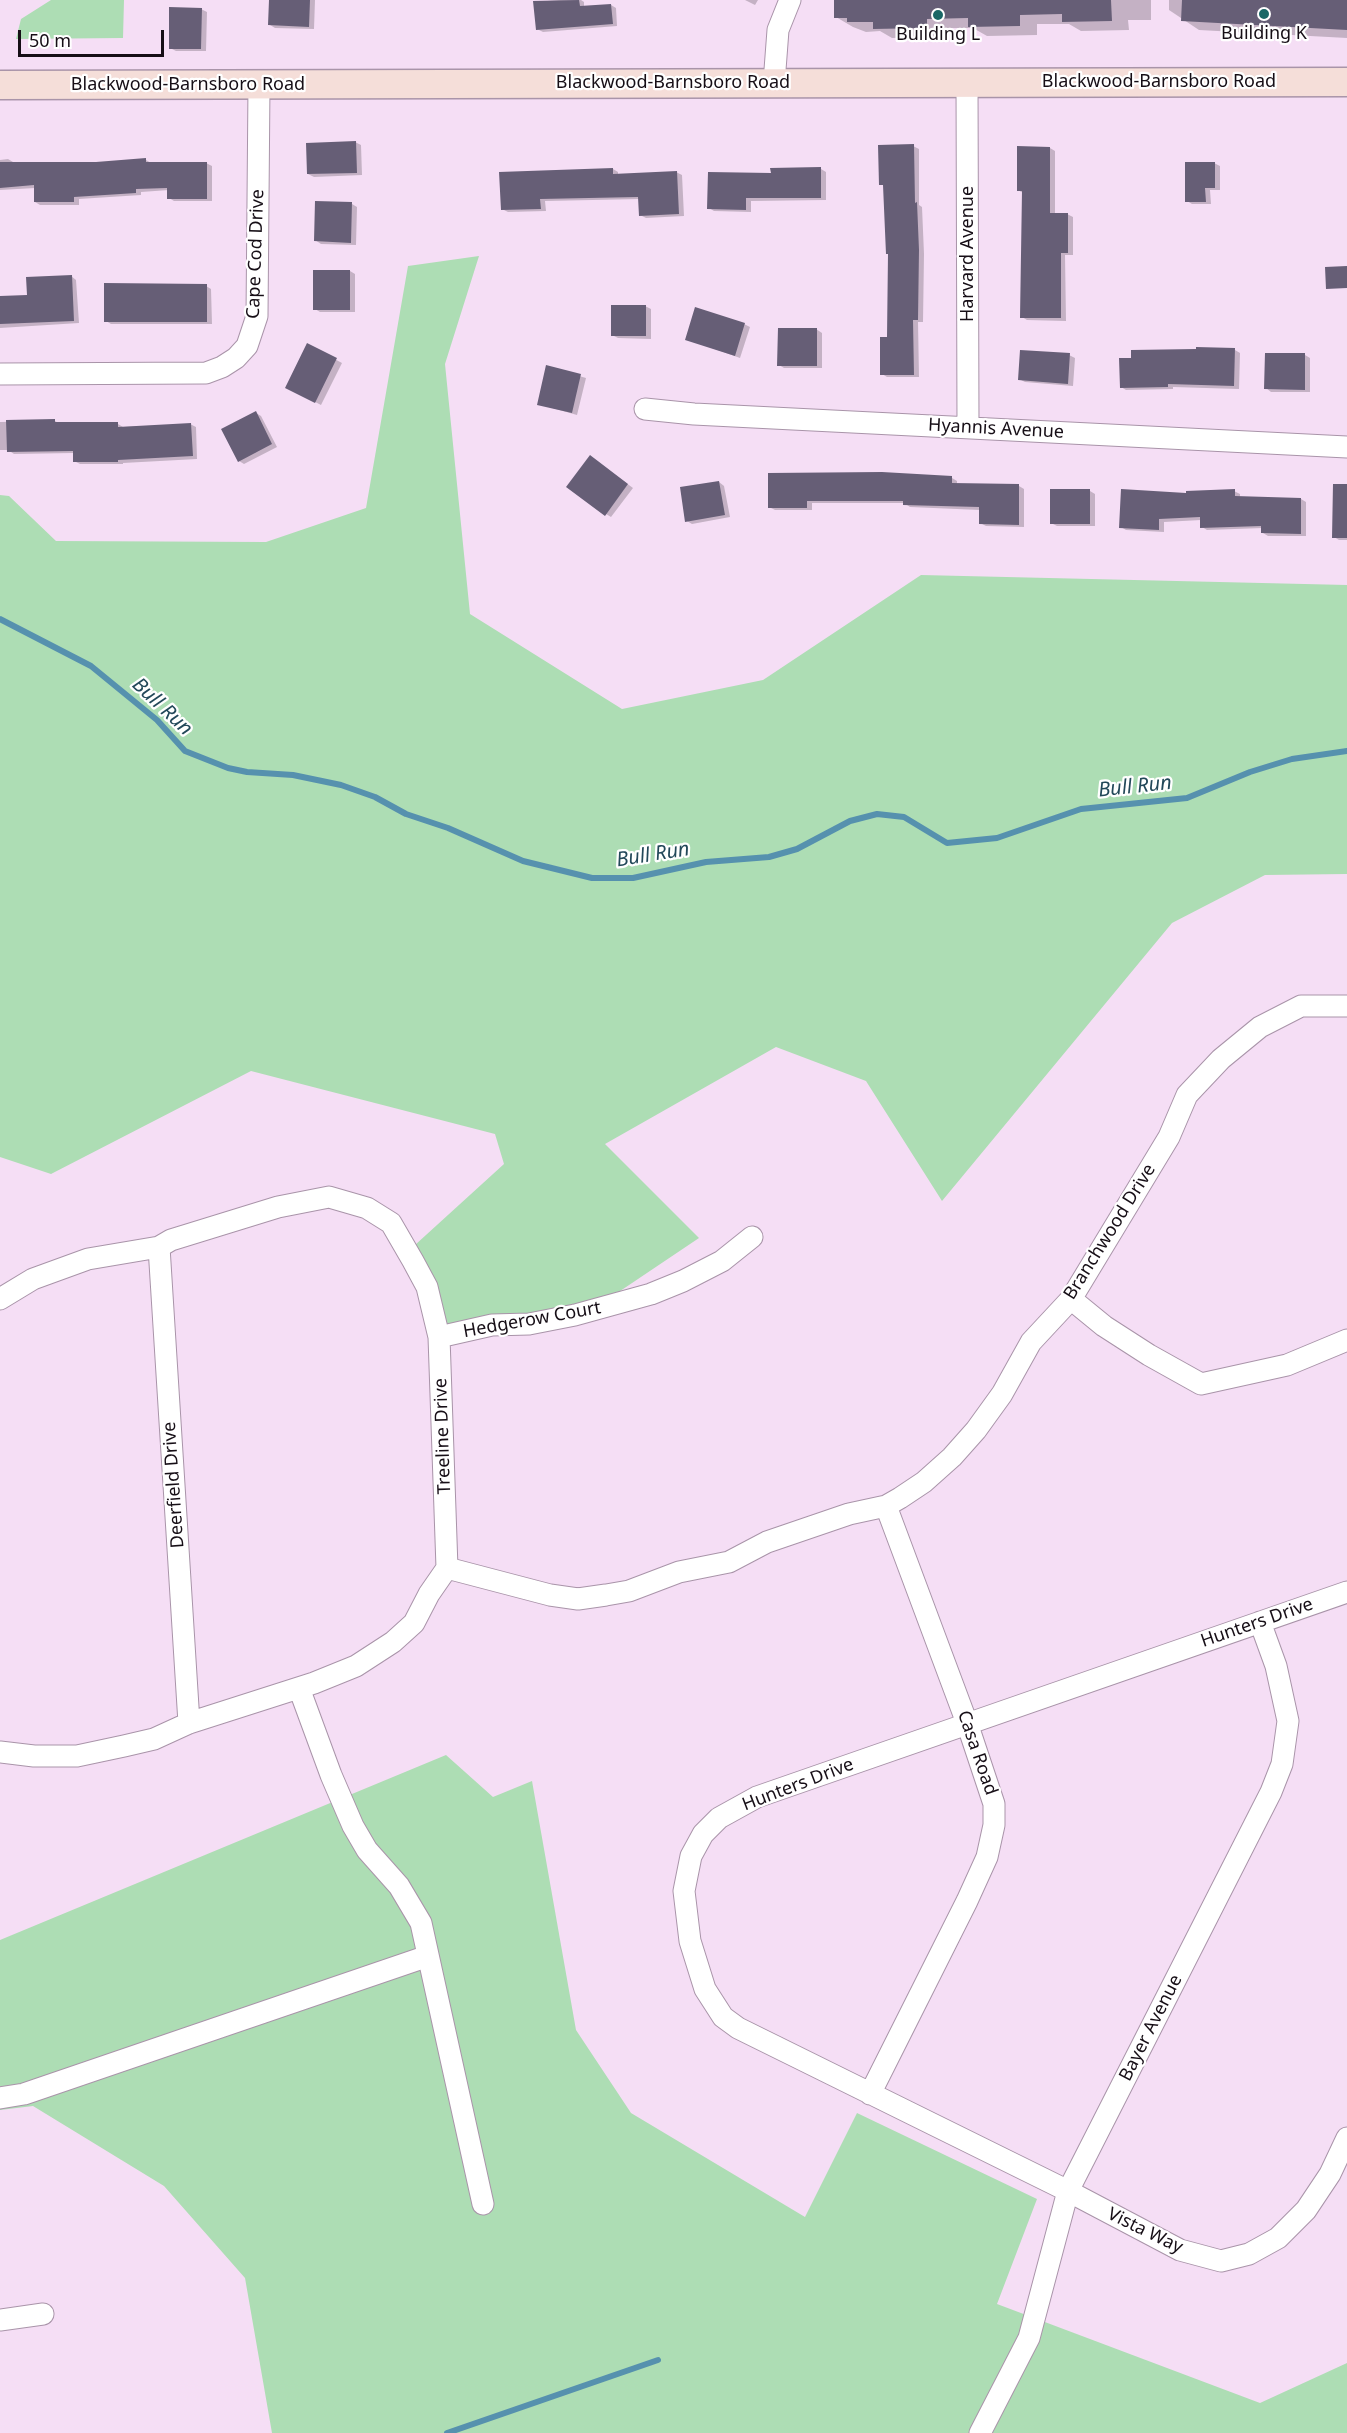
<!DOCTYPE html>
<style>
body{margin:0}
#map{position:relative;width:1347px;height:2433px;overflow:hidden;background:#f5def5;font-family:"Noto Sans",sans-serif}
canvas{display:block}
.scale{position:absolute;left:18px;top:30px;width:146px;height:27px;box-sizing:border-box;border:3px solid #160e16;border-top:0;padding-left:8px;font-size:18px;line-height:21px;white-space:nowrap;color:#160e16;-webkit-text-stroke:4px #fff;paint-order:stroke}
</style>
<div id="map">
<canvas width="1347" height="2433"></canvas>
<div class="scale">50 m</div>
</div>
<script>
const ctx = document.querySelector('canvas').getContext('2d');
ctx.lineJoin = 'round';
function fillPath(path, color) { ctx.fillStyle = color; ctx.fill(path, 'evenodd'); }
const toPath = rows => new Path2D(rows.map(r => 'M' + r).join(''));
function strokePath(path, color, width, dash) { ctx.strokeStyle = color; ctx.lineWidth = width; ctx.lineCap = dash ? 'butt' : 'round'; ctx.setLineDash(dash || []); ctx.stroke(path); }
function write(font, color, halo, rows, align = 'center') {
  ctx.font = font + ' "Noto Sans",sans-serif'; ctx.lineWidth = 4.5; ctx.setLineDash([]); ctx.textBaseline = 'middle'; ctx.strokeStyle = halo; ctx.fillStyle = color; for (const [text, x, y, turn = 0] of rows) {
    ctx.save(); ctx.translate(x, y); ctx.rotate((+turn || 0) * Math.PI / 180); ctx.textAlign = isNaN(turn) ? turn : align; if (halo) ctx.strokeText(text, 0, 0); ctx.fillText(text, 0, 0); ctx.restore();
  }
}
fillPath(toPath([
 [51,0,124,0,123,38,16,39,21,19],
 [479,256,445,364,470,614,622,709,763,680,921,575,1347,585,1347,874,1265,875,1172,923,942,1201,866,1081,776,1047,605,1144,699,1238,577,1320,445,1333,415,1245,504,1164,495,1134,251,1071,51,1174,0,1157,0,495,9,496,56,541,266,542,366,508,408,266],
 [446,1755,493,1797,532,1781,576,2030,631,2113,805,2217,857,2113,1037,2199,997,2304,1260,2403,1347,2363,1347,2433,272,2433,245,2278,164,2186,33,2106,0,2110,0,1940]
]), '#adddb4');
fillPath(toPath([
 [271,0,315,0,314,29,275,28,270,25],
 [560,0,581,0,584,2,584,7,611,5,616,8,617,26,543,32,537,29,535,2],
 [745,0,758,0,755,5],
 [836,0,1151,0,1151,20,1128,20,1129,30,1081,31,1069,24,1037,24,1037,35,987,36,973,28,944,28,944,37,892,38,880,31,866,32,853,27,836,17],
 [1169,0,1347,0,1347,38,1199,30,1169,10],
 [201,9,207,12,206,51,176,51,170,48],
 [355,142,361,145,362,175,314,177,308,174],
 [913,146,919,149,919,205,922,207,924,254,923,322,918,322,919,377,887,377,882,374,889,338,890,254,885,186,880,184],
 [1050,148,1055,151,1055,214,1067,214,1073,217,1073,255,1065,255,1066,321,1027,320,1022,317,1023,193,1018,190],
 [8,159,13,162,96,164,146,160,151,163,206,163,212,166,212,201,174,201,169,198,169,190,141,192,141,195,79,199,79,205,40,205,35,202,35,188,0,190,0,160],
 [1214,163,1220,166,1220,190,1210,190,1211,204,1192,204,1187,201],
 [613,169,618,172,618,175,676,172,682,175,684,216,646,218,640,215,640,199,545,201,546,211,508,212,502,209],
 [821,169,826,172,826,200,751,201,751,212,714,211,709,208,772,175],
 [352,204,357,207,356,245,321,244,315,240],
 [350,271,355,274,355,312,320,312,315,309],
 [71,276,76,280,79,323,0,328,0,297,29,297],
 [206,286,211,289,212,324,111,324,106,321],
 [645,306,651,309,651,339,618,338,612,335],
 [744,324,750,327,740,358,687,339],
 [816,329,822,333,822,368,784,368,779,365],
 [308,345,342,363,321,405,292,390],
 [1235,350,1240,353,1239,389,1173,387,1173,389,1126,390,1121,387],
 [1069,355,1075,358,1073,386,1025,382,1019,379],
 [1305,355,1310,358,1310,392,1271,392,1266,388],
 [548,367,586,378,577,415,538,404],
 [256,413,261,416,277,447,244,464,239,461],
 [55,421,60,424,118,424,123,427,190,424,196,427,197,459,123,463,123,464,80,464,74,461,74,453,14,454,8,450,0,450,0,422],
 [595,460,633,488,611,517,606,514],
 [952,478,957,481,957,485,1019,486,1024,489,1024,527,986,526,980,523,980,510,910,507,904,503,812,503,812,510,775,510,769,507],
 [719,482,724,486,730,517,692,524,687,521],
 [1090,491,1095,494,1095,526,1057,526,1051,523],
 [1234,491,1240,494,1240,498,1301,499,1306,502,1306,536,1268,536,1263,533,1263,528,1207,530,1202,527,1201,520,1164,522,1164,532,1126,530,1121,527,1188,495],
 [1347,502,1347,540,1339,540,1334,537]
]), '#0003');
strokePath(toPath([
 [0,619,91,666,157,720,185,751,228,768,247,772,293,775,341,785,375,797,406,814,448,828,523,861,592,878,633,878,706,862,769,857,797,849,850,821,877,814,904,817,947,843,997,838,1081,809,1187,798,1250,772,1292,759,1347,751],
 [447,2433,658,2360]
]), '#5691ae', 6);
fillPath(toPath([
 [269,0,310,0,309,27,268,25],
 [579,0,580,6,611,4,613,24,536,30,533,1],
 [834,0,1111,0,1112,21,1062,22,1062,14,1020,15,1020,26,968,27,968,18,927,19,927,28,873,29,873,22,847,22,847,18,834,18],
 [1182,0,1347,0,1347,30,1181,21],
 [169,7,202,8,201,49,169,49],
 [356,141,357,173,307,174,306,143],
 [914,144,915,203,917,202,919,250,918,320,913,320,914,375,880,375,880,337,887,337,888,254,886,254,883,185,879,185,878,145],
 [1017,146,1050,147,1050,213,1068,213,1068,253,1061,253,1061,318,1020,318,1022,191,1017,191],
 [146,158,146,162,207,162,207,199,167,199,167,188,136,189,136,193,74,197,74,202,34,202,34,185,0,188,0,162,96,162],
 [1185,162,1215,162,1215,188,1205,188,1206,202,1185,202],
 [821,167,821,198,746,198,746,210,707,209,708,172,771,173,770,168],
 [613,168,613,174,677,171,679,214,639,216,638,197,540,199,541,209,501,210,499,172],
 [315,201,352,202,351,243,314,241],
 [1347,266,1347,288,1326,289,1325,267],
 [313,270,350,270,350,310,313,310],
 [72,275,74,321,0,324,0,296,27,295,26,277],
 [104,283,207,284,207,322,104,322],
 [611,305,646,305,646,336,611,336],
 [695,307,745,323,735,356,685,340],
 [778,328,817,328,817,366,777,366],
 [307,343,337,358,315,403,285,388],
 [1196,347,1235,348,1234,386,1168,384,1168,387,1120,388,1119,358,1131,358,1131,350,1196,349],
 [1020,350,1070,353,1068,384,1018,380],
 [1265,353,1305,353,1305,390,1264,389],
 [546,365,581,374,572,413,537,405],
 [256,411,272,444,238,462,221,429],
 [55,419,55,422,118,422,118,427,191,423,193,456,118,460,118,462,73,462,73,451,7,452,6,420],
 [590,455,628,484,605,516,566,487],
 [882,472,952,476,952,483,1019,484,1019,525,979,524,979,507,903,505,903,501,807,501,807,508,768,508,768,473],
 [719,481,725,515,685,522,680,487],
 [1333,484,1347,484,1347,538,1332,538],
 [1050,489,1090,489,1090,524,1050,524],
 [1121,489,1186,493,1186,491,1235,489,1235,496,1301,498,1301,534,1261,533,1261,526,1200,528,1200,517,1159,519,1159,530,1119,528]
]), '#665e76');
const minor = toPath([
 [967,81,968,427],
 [774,83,778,30,790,0],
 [0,374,206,373,222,367,236,358,247,346,257,316,259,85],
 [645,409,694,414,1347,447],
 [159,1247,189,1723],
 [0,1299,33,1279,88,1259,159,1247,171,1240,278,1207,329,1197,367,1208,391,1223,413,1261,427,1287,439,1337,447,1568,429,1594,414,1623,393,1642,356,1666,314,1683,189,1723,154,1739,124,1746,77,1756,34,1756,0,1752],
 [1071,1299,1104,1326,1149,1355,1201,1384,1287,1365,1347,1340],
 [439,1337,492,1325,529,1324,575,1315,651,1294,683,1281,722,1261,752,1237],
 [447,1568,550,1595,578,1599,606,1595,629,1591,679,1572,729,1562,767,1542,849,1514,886,1506,900,1498,924,1482,952,1457,976,1430,1002,1394,1031,1342,1071,1299,1169,1137,1187,1095,1221,1059,1260,1027,1301,1006,1347,1006],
 [1347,1592,757,1797,719,1818,703,1834,691,1856,684,1891,690,1941,705,1989,723,2017,738,2028,1068,2191,1180,2250,1221,2261,1249,2254,1278,2238,1306,2210,1330,2174,1347,2138],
 [299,1688,331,1775,353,1826,367,1850,399,1886,421,1923,483,2204],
 [870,2094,967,1901,987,1857,994,1825,994,1804,967,1723,886,1506],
 [0,2098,24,2094,428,1956],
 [0,2320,43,2314],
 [980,2433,1029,2338,1068,2191,1271,1792,1282,1764,1288,1721,1276,1666,1260,1622]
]);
const secondary = toPath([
 [0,85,1347,82]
]);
strokePath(minor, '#a994a9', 23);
strokePath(secondary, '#a994a9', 31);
strokePath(minor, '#fff', 21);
strokePath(secondary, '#f5ded9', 28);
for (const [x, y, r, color] of [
 [1264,14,6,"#196766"],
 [938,15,6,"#196766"]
]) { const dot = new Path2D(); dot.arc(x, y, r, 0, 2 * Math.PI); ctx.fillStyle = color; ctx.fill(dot); strokePath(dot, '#fff', 2); }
write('18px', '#160e16', '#fff', [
 ["Building K",1264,34],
 ["Building L",938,35]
]);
write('18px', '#160e16', '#fff', [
 ["Blackwood-Barnsboro Road",1159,82],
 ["Blackwood-Barnsboro Road",673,83],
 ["Blackwood-Barnsboro Road",188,85],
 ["Cape Cod Drive",256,254,-88],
 ["Harvard Avenue",968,254,-90],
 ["Hyannis Avenue",996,429,3],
 ["Branchwood Drive",1110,1232,-58],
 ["Hedgerow Court",532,1320,-10],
 ["Treeline Drive",443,1436,-92],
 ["Deerfield Drive",174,1485,-94],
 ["Hunters Drive",1257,1623,-19],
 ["Casa Road",977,1753,71],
 ["Hunters Drive",798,1785,-21],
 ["Bayer Avenue",1151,2028,-63],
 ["Vista Way",1145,2231,26]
]);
write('italic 20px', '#224859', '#fff', [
 ["Bull Run",162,707,43],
 ["Bull Run",1135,787,-6],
 ["Bull Run",653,855,-9]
]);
</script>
